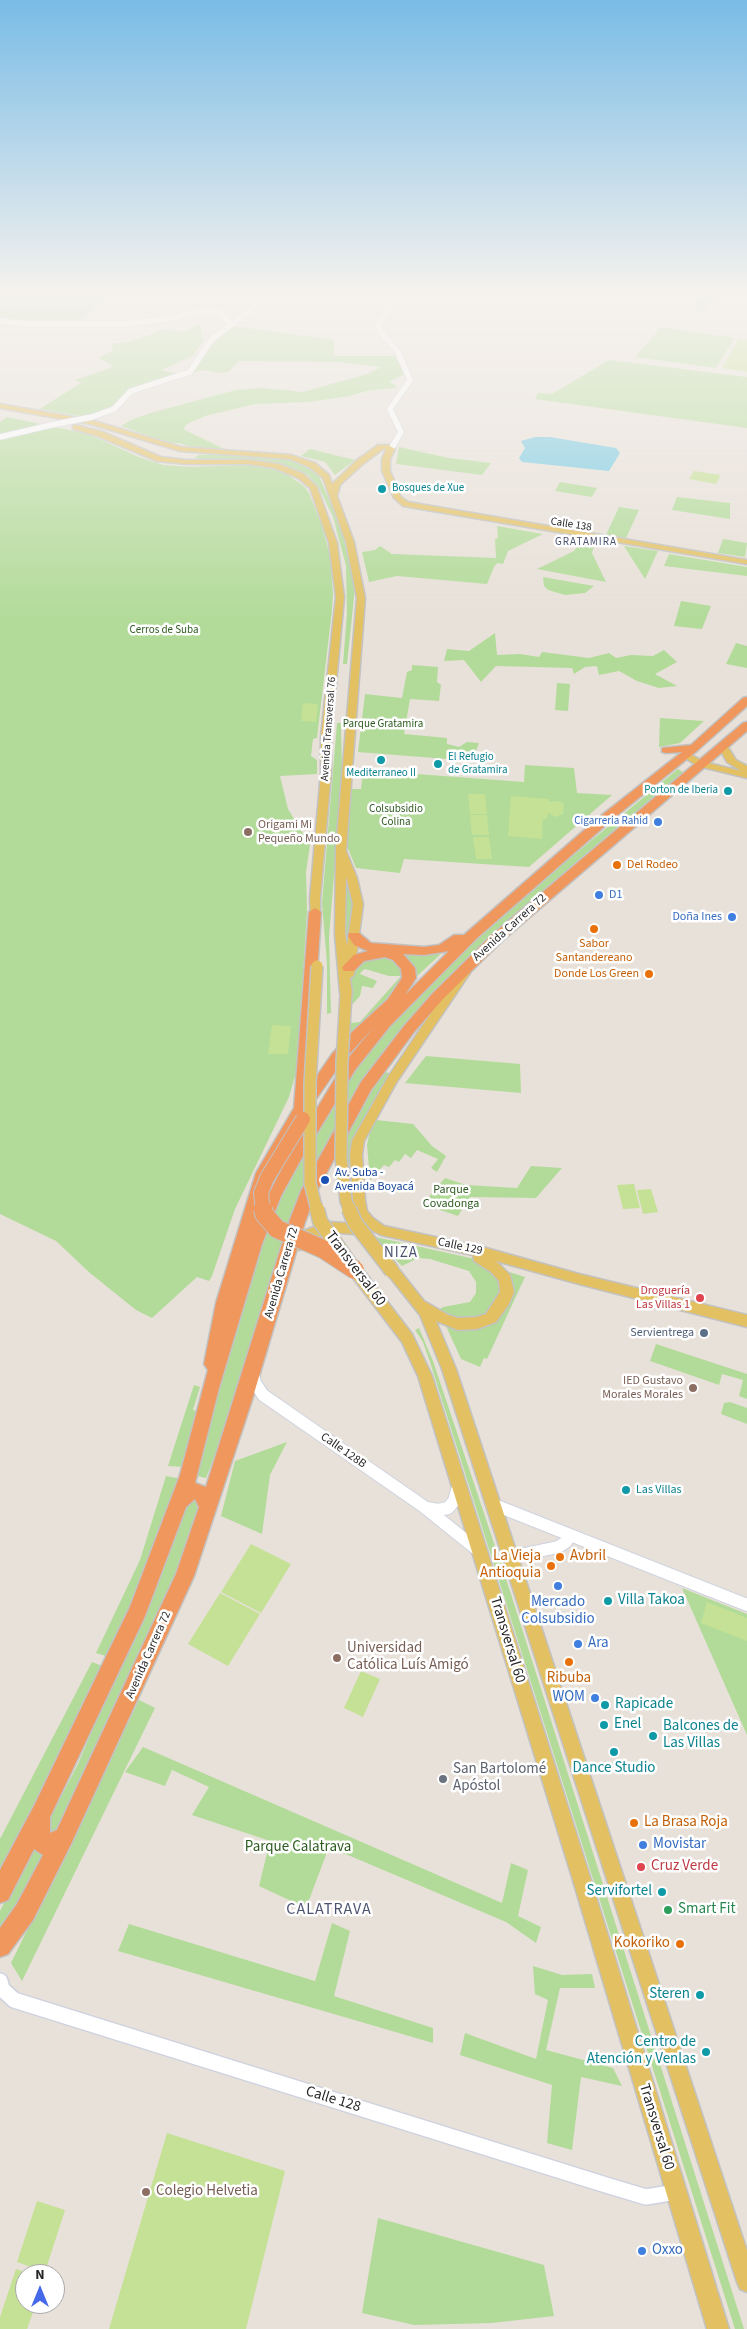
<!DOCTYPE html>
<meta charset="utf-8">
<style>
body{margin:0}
#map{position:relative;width:747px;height:2329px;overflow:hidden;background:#e8e1d9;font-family:"Source Sans 3",sans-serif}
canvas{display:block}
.north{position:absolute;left:15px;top:2264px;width:50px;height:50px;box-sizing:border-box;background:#fff;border:1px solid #a8a8a8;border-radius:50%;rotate:0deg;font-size:14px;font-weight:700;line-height:20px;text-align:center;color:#262626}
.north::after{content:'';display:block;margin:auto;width:18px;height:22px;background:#4569e9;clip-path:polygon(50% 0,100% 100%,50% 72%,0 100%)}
</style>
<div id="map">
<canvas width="747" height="2329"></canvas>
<div class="north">N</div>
</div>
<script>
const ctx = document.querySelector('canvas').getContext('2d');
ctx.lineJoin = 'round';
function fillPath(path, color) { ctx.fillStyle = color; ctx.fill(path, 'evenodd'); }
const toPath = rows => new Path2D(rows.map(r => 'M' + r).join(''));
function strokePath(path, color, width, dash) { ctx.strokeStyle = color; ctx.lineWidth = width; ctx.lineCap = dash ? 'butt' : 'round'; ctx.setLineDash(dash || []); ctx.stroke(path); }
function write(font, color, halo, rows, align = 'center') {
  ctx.font = font + ' "Source Sans 3",sans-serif'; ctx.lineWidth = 5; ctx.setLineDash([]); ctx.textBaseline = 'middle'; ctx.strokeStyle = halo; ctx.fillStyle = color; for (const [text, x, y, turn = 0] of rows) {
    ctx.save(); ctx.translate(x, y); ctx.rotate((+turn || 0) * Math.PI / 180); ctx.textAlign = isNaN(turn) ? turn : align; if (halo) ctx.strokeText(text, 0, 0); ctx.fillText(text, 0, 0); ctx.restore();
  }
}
fillPath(toPath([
 [0,293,110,293,80,321,35,322,0,319],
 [704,293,720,296,705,311,690,308],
 [200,324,203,341,193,356,161,370,179,374,128,389,113,406,85,417,40,409,81,383,75,380,111,368,112,365,99,358,113,350,112,344,128,342,166,329,183,332],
 [233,326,334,340,334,356,395,356,405,374,389,382,397,386,394,388,366,391,350,396,308,402,255,404,205,416,187,424,183,429,224,449,196,448,178,443,169,443,121,426,133,419,154,412,236,390,262,388,303,392,367,374,381,367,339,362,239,361,228,372,219,373,202,370,193,373,216,339],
 [661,327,734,338,716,368,635,357],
 [609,360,747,377,747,428,535,399,538,393,552,394],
 [7,417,88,434,139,457,163,465,191,467,244,465,271,468,285,473,304,486,309,493,321,523,330,555,333,594,332,610,317,738,313,739,311,756,317,760,317,774,280,776,288,809,310,845,306,872,307,911,297,1069,289,1097,235,1209,212,1276,209,1281,197,1277,152,1318,136,1310,90,1273,56,1241,0,1214,0,422],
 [399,447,449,458,491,463,482,475,396,464],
 [310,449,355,460,335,475,325,462,301,456],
 [227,454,286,459,310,468,319,476,341,527,355,588,347,664,343,664,347,614,346,566,333,517,319,488,308,475,284,465,241,459,199,459,195,457,199,455],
 [560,482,597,488,592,497,555,491],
 [677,497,730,503,730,519,672,510],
 [619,507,639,510,626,538,606,535],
 [497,526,543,534,508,551,503,564,497,563,494,567,487,584,397,576,369,582,362,552,375,550,380,546,392,554,496,558,495,539,498,538],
 [723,539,747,543,745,557,718,553],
 [582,540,595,542,592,553,606,582,537,569,574,551],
 [624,546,658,551,645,579],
 [669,554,747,567,747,576,664,566],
 [543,577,594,586,585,593,565,595,548,590,544,586],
 [681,601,711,606,702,629,674,626],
 [495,633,497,655,520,654,539,657,542,652,589,658,609,653,616,658,631,655,653,656,664,650,677,662,655,674,677,686,659,688,637,681,619,671,599,675,597,666,585,667,574,674,572,668,496,666,481,682,464,660,444,661,447,649,469,651],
 [736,643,747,646,747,668,726,664],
 [412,665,438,667,437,682,441,685,439,701,410,699,404,734,447,738,447,744,459,747,467,742,479,743,472,761,358,752,365,694,402,698,407,672,412,670],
 [557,683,570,684,568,711,555,710],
 [660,718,704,721,680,743,659,747],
 [337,723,341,723,342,776,329,937,331,1013,327,1014,327,964,322,903],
 [525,765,574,768,577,793,612,795,529,867,404,859,400,873,356,868,347,846,348,825,352,789,361,789,363,770,524,782],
 [678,769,683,772,495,931,421,1006,367,1075,302,1190,283,1243,232,1412,206,1478,197,1476,231,1340,252,1266,275,1204,353,1069,375,1040,484,929],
 [343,865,354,903,345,955],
 [444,951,414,979,387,952],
 [391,956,406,969,400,989,349,1037,350,1023,360,1022,401,976,389,976,365,969,362,971,360,974,377,981,373,988,362,986,360,996,350,1007,351,971,362,959],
 [426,1056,520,1064,521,1093,405,1083],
 [384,1071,392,1075,351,1165,331,1156],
 [376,1120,413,1124,432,1146,446,1156,437,1172,431,1168,438,1159,417,1150,411,1158,405,1154,399,1162,395,1160,389,1167,384,1165,370,1180,367,1145,370,1130],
 [531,1166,562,1168,536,1198,470,1197,458,1216,423,1204,445,1178,466,1185,517,1188],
 [371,1236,475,1259,492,1268,502,1281,504,1292,490,1313,473,1319,459,1320,437,1311,443,1307,470,1302,476,1293,476,1282,469,1271,430,1259,418,1258,402,1266],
 [506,1271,525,1277,487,1359,484,1358,480,1367,461,1359,446,1326,463,1329,483,1326,509,1281],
 [419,1328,433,1361,510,1591,744,2329,735,2329,430,1362,423,1342,415,1330],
 [656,1344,747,1374,747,1399,739,1396,743,1380,722,1374,719,1385,650,1361],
 [194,1385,200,1387,193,1410,200,1412,185,1467,168,1466],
 [730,1402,747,1408,747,1424,721,1414,724,1403],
 [287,1442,270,1475,262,1534,221,1516,235,1461],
 [166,1476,182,1479,174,1508,109,1657,96,1653,140,1560],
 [191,1497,200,1501,170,1593,58,1831,49,1831,49,1820,78,1764],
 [682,1588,747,1614,747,1735],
 [92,1662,105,1667,0,1878,0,1839],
 [139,1700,155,1708,22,1981,11,1963],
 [143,1747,502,1903,511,1863,528,1870,518,1916,541,1927,536,1943,506,1922,329,1847,306,1908,259,1886,270,1841,192,1815,209,1787,172,1770,165,1786,125,1772],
 [32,1846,34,1850,46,1853,0,1934,0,1911],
 [332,1923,350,1931,334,1996,433,2028,433,2043,118,1951,129,1924,315,1981],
 [533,1966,562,1975,592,1974,595,1988,560,1988,546,2050,613,2068,622,2086,581,2077,572,2150,547,2143,552,2085,460,2055,465,2033,536,2059,548,2000,535,1994],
 [378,2218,544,2265,554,2316,492,2323,414,2325,362,2313]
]), '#b2db99');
fillPath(toPath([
 [739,338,747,340,747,372,722,368],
 [694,471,721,475,716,484,689,479],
 [303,703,318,704,316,722,301,721],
 [468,794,485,794,487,814,470,814],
 [511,796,549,799,549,802,560,801,564,804,563,814,556,817,548,813,547,819,543,819,542,839,508,836],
 [470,815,487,815,489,835,472,835],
 [473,837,489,837,492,859,476,859],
 [272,1025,291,1026,288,1054,268,1054],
 [634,1184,640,1208,623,1209,617,1185],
 [651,1189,658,1212,643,1214,637,1190],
 [251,1544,291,1564,261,1613,221,1592],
 [220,1593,260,1614,228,1666,188,1644],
 [707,1602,747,1618,747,1641,701,1623],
 [361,1671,380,1679,363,1717,344,1708],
 [167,2133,285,2171,246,2329,109,2329],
 [37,2201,65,2210,45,2272,17,2262],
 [16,2269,31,2274,25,2274,25,2304,36,2304,27,2329,0,2329,0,2317]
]), '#c4e195');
fillPath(toPath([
 [535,437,550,437,616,448,620,453,609,471,522,462,519,458,525,448,521,441]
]), '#73c9e3');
const minorFar2 = toPath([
 [0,321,27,324,124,324,171,318,206,310,219,312,232,324],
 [92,417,114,409,131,391,190,372,211,340,273,293],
 [0,437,51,425],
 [391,449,401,432,390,409,410,380,398,352,380,331,378,325,396,298,404,293]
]);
const minorFar1 = toPath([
 [253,1374,255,1383,263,1395,423,1506,479,1551],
 [492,1504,747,1605],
 [427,1508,438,1510,448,1508,454,1501,458,1487],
 [510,1557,558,1547,566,1542,570,1535]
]);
const minor = toPath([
 [0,1981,2,1989,14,2000,606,2185,646,2197,676,2192]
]);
const major = toPath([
 [0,404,91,420,181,447,291,455,315,463,329,475,332,484,357,460,378,445,388,445,395,449,390,459,390,471,401,497,408,502,747,560,747,564,403,506,394,498,382,471,382,459,386,449,383,449,363,464,340,485,337,496,354,542,365,598,346,851,357,878,363,904,354,975,350,978,352,993,346,997,340,993,335,934,336,848,357,598,346,542,323,478,309,467,290,459,180,451,90,424,0,408,0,404],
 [346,876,353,904,347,946,345,934,346,876],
 [76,425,103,432,161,457,186,460,248,460,279,464,304,474,317,487,337,543,344,597,331,737,331,773,320,898,320,926,312,926,311,924,310,898,321,773,321,737,336,597,329,543,310,488,298,478,274,468,248,464,186,464,157,461,97,436,73,429,73,425,76,425],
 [723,743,726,744,736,760,747,766,747,778,698,766,680,755,685,752,688,753,704,762,741,771,727,762,718,746,723,743],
 [464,969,470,973,396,1083,364,1141,362,1155,365,1200,367,1211,373,1218,384,1226,486,1248,579,1274,747,1315,747,1327,579,1284,496,1261,510,1275,514,1292,509,1304,496,1322,477,1329,458,1330,436,1321,456,1369,747,2251,747,2292,740,2289,737,2282,442,1369,420,1315,385,1271,387,1267,392,1266,397,1267,424,1301,448,1315,458,1318,477,1317,486,1314,500,1292,499,1281,491,1272,474,1261,473,1255,381,1235,371,1230,365,1235,328,1232,316,1238,304,1249,299,1250,294,1249,292,1245,306,1230,327,1222,363,1224,355,1212,353,1200,350,1155,352,1141,388,1077,460,970,464,969],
 [355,1265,360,1266,412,1334,432,1376,590,1877,729,2329,707,2329,572,1877,418,1376,402,1342,350,1274,348,1270,350,1266,355,1265]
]);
const highway = toPath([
 [747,697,747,706,698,750,614,818,477,938,390,1026,355,1070,299,1163,281,1196,262,1244,219,1388,195,1483,206,1487,289,1222,301,1191,361,1082,404,1026,433,993,493,934,743,723,747,722,747,731,503,940,443,999,414,1032,371,1090,317,1191,305,1222,252,1400,194,1576,71,1844,33,1920,8,1954,0,1957,0,1928,17,1904,43,1855,34,1849,8,1900,0,1903,0,1870,35,1804,130,1607,180,1475,208,1370,204,1364,216,1303,256,1173,294,1108,309,912,315,908,321,912,310,1086,332,1054,351,1033,388,999,402,978,401,969,393,960,385,957,364,961,354,971,344,971,342,968,344,965,354,955,368,951,354,945,348,936,349,933,359,933,371,943,424,947,439,945,454,935,464,935,597,819,682,752,666,753,662,752,662,748,691,745,743,698,747,697],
 [449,951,405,995,416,978,415,968,403,954,424,955,449,951],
 [374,1027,345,1062,289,1155,261,1209,271,1174,305,1115,342,1062,374,1027],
 [195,1499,199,1507,176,1574,57,1830,50,1833,50,1817,145,1616,186,1507,195,1499]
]);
strokePath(minorFar2, '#ced2df', 7);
strokePath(minorFar1, '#ced2df', 14);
strokePath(minor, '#ced2df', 18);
strokePath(major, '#c2c2c2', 3);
strokePath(highway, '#c2c2c2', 3);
strokePath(minorFar2, '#fff', 5.5);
strokePath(minorFar1, '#fff', 12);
strokePath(minor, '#fff', 15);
fillPath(major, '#e3c163');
fillPath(highway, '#ef975d');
const minorBridge = toPath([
 [51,425,92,417]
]);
const majorBridgeFar1 = toPath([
 [317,966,310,1084,310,1183,317,1210],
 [346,994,342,1062,341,1158,346,1201,350,1210]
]);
const majorBridge = toPath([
 [317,1209,320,1221,349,1263],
 [349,1209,355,1223,392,1271]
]);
const highwayBridgeFar1 = toPath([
 [263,1210,261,1193,267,1178,303,1119]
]);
const highwayBridge = toPath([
 [263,1209,264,1214,277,1229,323,1249,355,1270]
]);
strokePath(minorBridge, '#ced2df', 7, []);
strokePath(majorBridgeFar1, '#c2c2c2', 14, []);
strokePath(majorBridge, '#c2c2c2', 17, []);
strokePath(highwayBridgeFar1, '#c2c2c2', 16, []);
strokePath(highwayBridge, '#c2c2c2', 20, []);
strokePath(minorBridge, '#fff', 5.5);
strokePath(majorBridgeFar1, '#e3c163', 11);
strokePath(majorBridge, '#e3c163', 14);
strokePath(highwayBridgeFar1, '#ef975d', 14);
strokePath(highwayBridge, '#ef975d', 18);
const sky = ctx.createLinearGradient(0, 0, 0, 620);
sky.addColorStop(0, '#79bce6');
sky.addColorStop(0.47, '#f5f2ee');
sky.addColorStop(1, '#f5f2ee00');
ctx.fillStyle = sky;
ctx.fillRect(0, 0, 747, 620);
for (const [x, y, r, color] of [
 [382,489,5,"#0f9aa8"],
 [381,760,5,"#0f9aa8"],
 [438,764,5,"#0f9aa8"],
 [728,791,5,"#0f9aa8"],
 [658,822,5,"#3f7fe0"],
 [248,832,5,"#8d6e63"],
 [617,865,5,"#e8710a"],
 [599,895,5,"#3f7fe0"],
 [732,917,5,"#3f7fe0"],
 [594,929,5,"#e8710a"],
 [649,974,5,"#e8710a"],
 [325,1180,5,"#1a4fb4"],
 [700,1298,5,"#e0444e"],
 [704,1333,5,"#5c6f8a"],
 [693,1388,5,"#8d6e63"],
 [626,1490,5,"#0f9aa8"],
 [560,1557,5,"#e8710a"],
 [551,1566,5,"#e8710a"],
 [558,1586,5,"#3f7fe0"],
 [608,1601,5,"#0f9aa8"],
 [578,1644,5,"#3f7fe0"],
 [337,1658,5,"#8d6e63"],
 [569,1662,5,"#e8710a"],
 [595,1698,5,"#3f7fe0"],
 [605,1705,5,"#0f9aa8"],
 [604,1725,5,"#0f9aa8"],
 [653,1736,5,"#0f9aa8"],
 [614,1752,5,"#0f9aa8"],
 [443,1779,5,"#6b7280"],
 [634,1823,5,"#e8710a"],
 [643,1845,5,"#3f7fe0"],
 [641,1867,5,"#e0444e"],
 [662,1892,5,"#0f9aa8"],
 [668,1910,5,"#2e9e5b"],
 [680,1944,5,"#e8710a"],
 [700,1995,5,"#0f9aa8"],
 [706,2052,5,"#0f9aa8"],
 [146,2192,5,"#8d6e63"],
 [642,2251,5,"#3f7fe0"]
]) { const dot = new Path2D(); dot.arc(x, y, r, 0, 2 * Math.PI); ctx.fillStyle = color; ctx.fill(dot); strokePath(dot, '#fff', 2); }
write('11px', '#0d838f', '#fff', [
 ["Bosques de Xue",392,489],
 ["El Refugio",448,758],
 ["de Gratamira",448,771],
 ["Mediterraneo II",381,774,"center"],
 ["Porton de Iberia",718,791,"right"]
], 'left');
write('11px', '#262626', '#fff', [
 ["Calle 138",571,525,9],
 ["Avenida Transversal 76",329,729,-86]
]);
ctx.letterSpacing = '1px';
write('11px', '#4c5472', '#fff', [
 ["GRATAMIRA",586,543]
]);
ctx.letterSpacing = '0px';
write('11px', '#2d5b1f', '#fff', [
 ["Cerros de Suba",164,631],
 ["Parque Gratamira",383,725],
 ["Colsubsidio",396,810],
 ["Colina",396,823]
]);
write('11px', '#366cbe', '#fff', [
 ["Cigarreria Rahid",648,822]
], 'right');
write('12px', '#785e54', '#fff', [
 ["Origami Mi",258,825],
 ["Pequeño Mundo",258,839],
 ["IED Gustavo",683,1381,"right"],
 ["Morales Morales",683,1395,"right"]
], 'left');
write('12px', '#c56008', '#fff', [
 ["Del Rodeo",627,865],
 ["Sabor",594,944,"center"],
 ["Santandereano",594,958,"center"],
 ["Donde Los Green",639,974,"right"]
], 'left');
write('12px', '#366cbe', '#fff', [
 ["D1",609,895],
 ["Doña Ines",722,917,"right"]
], 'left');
write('12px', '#262626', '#fff', [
 ["Avenida Carrera 72",510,928,-42],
 ["Calle 129",460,1247,12],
 ["Avenida Carrera 72",282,1273,-74],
 ["Calle 128B",343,1451,35],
 ["Avenida Carrera 72",149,1655,-66]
]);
write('12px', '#164399', '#fff', [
 ["Av. Suba -",335,1173],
 ["Avenida Boyacá",335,1187]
], 'left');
write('12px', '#2d5b1f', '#fff', [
 ["Parque",451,1190],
 ["Covadonga",451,1204]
]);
write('12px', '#be3a42', '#fff', [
 ["Droguería",690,1291],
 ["Las Villas 1",690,1305]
], 'right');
write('12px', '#4e5e75', '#fff', [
 ["Servientrega",694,1333]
], 'right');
write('12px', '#0d838f', '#fff', [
 ["Las Villas",636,1490]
], 'left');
ctx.letterSpacing = '1px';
write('15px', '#4c5472', '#fff', [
 ["NIZA",401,1254]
]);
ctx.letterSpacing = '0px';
write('15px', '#262626', '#fff', [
 ["Transversal 60",355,1269,53],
 ["Transversal 60",507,1640,73],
 ["Calle 128",333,2100,17],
 ["Transversal 60",656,2127,73]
]);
write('15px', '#c56008', '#fff', [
 ["La Vieja",541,1557],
 ["Antioquia",541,1574],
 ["Avbril",570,1557,"left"],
 ["Ribuba",569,1679,"center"],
 ["La Brasa Roja",644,1823,"left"],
 ["Kokoriko",670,1944]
], 'right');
write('15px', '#0d838f', '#fff', [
 ["Villa Takoa",618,1601],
 ["Rapicade",615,1705],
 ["Enel",614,1725],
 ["Balcones de",663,1727],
 ["Las Villas",663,1744],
 ["Dance Studio",614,1769,"center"],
 ["Servifortel",652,1892,"right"],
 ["Steren",690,1995,"right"],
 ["Centro de",696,2043,"right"],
 ["Atención y Venlas",696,2060,"right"]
], 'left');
write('15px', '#366cbe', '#fff', [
 ["Mercado",558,1603,"center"],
 ["Colsubsidio",558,1620,"center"],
 ["Ara",588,1644],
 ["WOM",585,1698,"right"],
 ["Movistar",653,1845],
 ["Oxxo",652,2251]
], 'left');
write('15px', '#785e54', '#fff', [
 ["Universidad",347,1649],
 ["Católica Luís Amigó",347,1666],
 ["Colegio Helvetia",156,2192]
], 'left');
write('15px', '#5b616d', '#fff', [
 ["San Bartolomé",453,1770],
 ["Apóstol",453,1787]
], 'left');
write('15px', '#2d5b1f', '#fff', [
 ["Parque Calatrava",298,1848]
]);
write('15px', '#be3a42', '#fff', [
 ["Cruz Verde",651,1867]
], 'left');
write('15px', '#27864d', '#fff', [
 ["Smart Fit",678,1910]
], 'left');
ctx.letterSpacing = '1px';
write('16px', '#4c5472', '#fff', [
 ["CALATRAVA",329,1910]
]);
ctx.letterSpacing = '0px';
</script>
